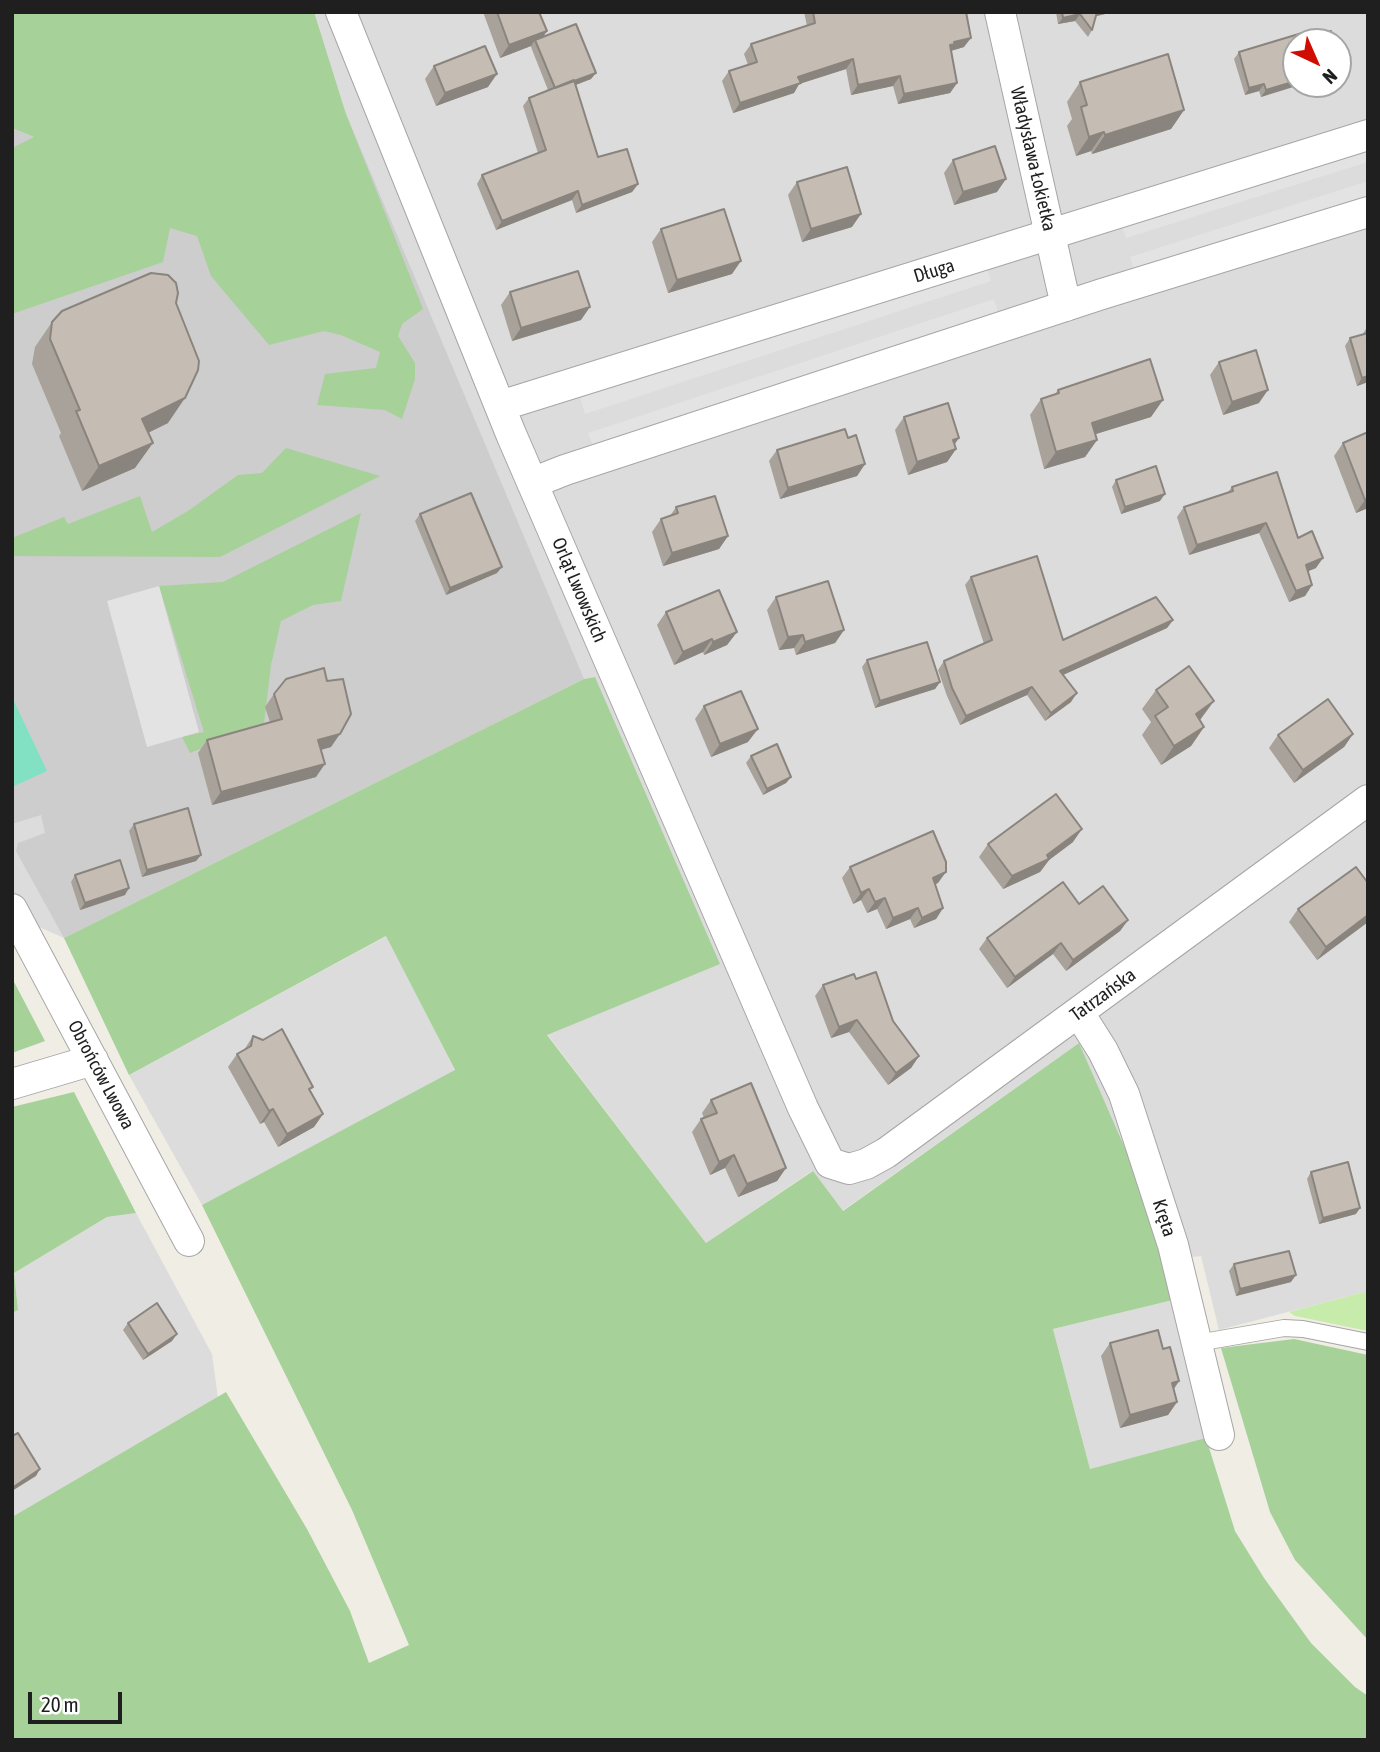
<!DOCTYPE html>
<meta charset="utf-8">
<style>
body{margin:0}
#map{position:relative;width:1380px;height:1752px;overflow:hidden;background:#f0ede5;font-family:"Asap Condensed",sans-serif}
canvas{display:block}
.frame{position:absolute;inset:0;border:14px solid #1f1f1f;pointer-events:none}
.north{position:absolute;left:1282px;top:28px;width:70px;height:70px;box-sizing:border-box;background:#fff;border:2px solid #a5a5a5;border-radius:50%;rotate:136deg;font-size:19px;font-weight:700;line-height:28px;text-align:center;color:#1f1f1f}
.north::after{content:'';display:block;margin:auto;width:24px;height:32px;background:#cf0d00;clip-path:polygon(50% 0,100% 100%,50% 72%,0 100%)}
.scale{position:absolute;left:28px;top:1692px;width:94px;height:32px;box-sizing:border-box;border:4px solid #1f1f1f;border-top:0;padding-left:9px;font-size:21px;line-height:24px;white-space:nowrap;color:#1f1f1f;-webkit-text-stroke:5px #fff;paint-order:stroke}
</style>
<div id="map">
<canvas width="1380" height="1752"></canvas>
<div class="frame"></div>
<div class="north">N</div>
<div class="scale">20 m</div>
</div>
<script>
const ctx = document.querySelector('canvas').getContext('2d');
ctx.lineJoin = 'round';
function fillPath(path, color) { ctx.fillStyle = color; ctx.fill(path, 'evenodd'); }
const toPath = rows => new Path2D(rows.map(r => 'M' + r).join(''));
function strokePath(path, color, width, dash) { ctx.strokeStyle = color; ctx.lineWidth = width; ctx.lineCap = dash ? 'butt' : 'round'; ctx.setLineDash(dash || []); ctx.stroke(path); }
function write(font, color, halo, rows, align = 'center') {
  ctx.font = font + ' "Asap Condensed",sans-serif'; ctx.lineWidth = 7; ctx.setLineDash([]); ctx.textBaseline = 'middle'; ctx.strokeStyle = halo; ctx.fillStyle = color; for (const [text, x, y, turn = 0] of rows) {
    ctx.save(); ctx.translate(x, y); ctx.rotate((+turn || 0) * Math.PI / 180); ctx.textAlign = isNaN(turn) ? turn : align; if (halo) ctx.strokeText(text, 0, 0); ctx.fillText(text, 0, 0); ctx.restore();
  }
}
fillPath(toPath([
 [12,12,1368,12,1368,1291,1219,1330,1201,1256,1163,1260,1079,1043,842,1211,812,1171,706,1243,547,1034,595,677,584,679,64,938,12,915],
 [1296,42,1338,42,1338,84,1296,84],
 [387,936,455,1071,202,1205,129,1075],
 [136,1213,212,1354,218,1398,12,1517,12,1313,18,1310,14,1273,107,1217],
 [1173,1300,1210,1438,1090,1469,1053,1329]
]), '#dddcdc');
fillPath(toPath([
 [346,114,584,679,64,938,16,851,18,843,45,833,41,815,12,824,12,128,163,191]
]), '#cdcdcd');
fillPath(toPath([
 [1368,1291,1368,1331,1295,1316,1289,1312]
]), '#c6ebaa');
fillPath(toPath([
 [12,12,314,12,346,114,423,309,402,324,398,336,415,363,415,379,402,419,385,410,317,405,325,374,376,368,380,352,341,335,324,331,269,345,211,276,197,236,170,228,163,262,12,314,12,148,34,137,12,128],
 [286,448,380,476,220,557,12,556,12,538,64,517,68,524,140,496,152,532,188,511,238,475,262,473],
 [361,513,341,601,313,605,281,621,271,665,264,723,190,753,182,737,204,732,159,586,223,582],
 [595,677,720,964,547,1035,706,1243,813,1171,843,1211,1079,1043,1140,1183,1173,1300,1053,1329,1090,1469,1206,1438,1235,1531,1264,1578,1311,1643,1355,1687,1368,1696,1368,1740,12,1740,12,1517,226,1392,307,1529,350,1611,369,1663,409,1645,352,1510,202,1205,455,1070,386,936,129,1075,64,938,584,679],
 [12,978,45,1041,12,1053],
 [74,1092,136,1213,107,1217,14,1273,18,1310,12,1313,12,1107],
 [1294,1339,1368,1355,1368,1640,1295,1560,1270,1512,1221,1348]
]), '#a6d199');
fillPath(toPath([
 [12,697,47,771,12,787]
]), '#81e1c2');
fillPath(toPath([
 [1368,146,1368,162,1126,238,1121,223],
 [1368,181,1368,202,1136,276,1130,257],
 [986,265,991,281,585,414,580,397],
 [994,299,1000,317,595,450,588,433],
 [159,586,199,732,147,747,107,601]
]), '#e3e3e3');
const service = toPath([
 [1197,1343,1284,1328,1303,1329,1368,1342]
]);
const minor = toPath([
 [341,12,511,434,803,1108,830,1163,849,1169,866,1164,886,1153,1368,800],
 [1000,12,1066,306],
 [500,406,1368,135],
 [532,483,565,470,1102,294,1368,212],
 [12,909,189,1241],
 [1079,1013,1103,1051,1124,1094,1173,1245,1219,1435],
 [12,1084,93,1060]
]);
strokePath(service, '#a6a6a6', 18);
strokePath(minor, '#a6a6a6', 32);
strokePath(service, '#fff', 16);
strokePath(minor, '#fff', 30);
fillPath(toPath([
 [483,12,539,12,547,31,542,38,591,79,575,85,598,157,638,184,632,192,576,213,572,200,496,230,477,184,482,175,538,153,523,106,529,98,548,90,531,47,531,46,500,58],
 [804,12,966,12,964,47,951,51,957,83,950,93,898,104,893,86,851,95,846,69,799,84,794,93,733,113,722,81,729,71,748,65,744,54,751,44,807,26],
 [1056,12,1107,12,1105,14,1096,16,1092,30,1088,37,1075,21,1058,24],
 [1239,52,1296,84,1261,97,1259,91,1245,95,1234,59],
 [434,66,488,87,436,106,425,79],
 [1080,82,1184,110,1171,129,1092,154,1091,151,1076,156,1067,126,1072,119,1067,102],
 [953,160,997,192,954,205,944,173],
 [797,182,852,227,802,242,788,195],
 [661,229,732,274,668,293,652,242],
 [510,292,581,320,512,341,501,305],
 [52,322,168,423,148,433,135,468,82,491,59,436,61,433,32,364,35,347],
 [1368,326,1368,382,1357,386,1345,346,1350,338,1362,335],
 [1219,362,1259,403,1223,415,1210,375],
 [1058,390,1151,417,1095,434,1097,440,1085,457,1044,469,1030,415,1041,399,1055,394],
 [904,417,955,444,956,449,947,462,908,475,895,430],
 [1368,432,1368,508,1356,513,1334,456,1343,443],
 [848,438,865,464,857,476,780,499,769,461,777,450],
 [1116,480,1160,501,1121,514,1112,487],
 [1232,487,1298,538,1316,568,1308,571,1312,585,1305,596,1289,602,1259,533,1189,555,1177,517,1184,507,1228,492],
 [676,507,728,536,719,549,663,566,652,532,661,519,670,516],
 [420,514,497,573,446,595,415,521],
 [971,577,1063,640,1173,620,1167,628,1063,675,1071,702,1045,721,1027,695,960,725,947,696,938,670,944,661,984,644,965,585],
 [776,597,844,630,835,643,796,655,794,648,779,650,767,610],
 [666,612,737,632,727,645,704,655,703,652,674,665,657,625],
 [867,660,940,682,935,689,875,708,862,667],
 [1156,690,1200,720,1204,727,1191,746,1161,765,1142,735,1151,722,1142,709],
 [274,694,331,747,321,750,316,777,212,805,198,753,207,740,270,722,265,707],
 [704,706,748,742,711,757,695,719],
 [1353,734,1344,747,1294,783,1269,748,1278,735],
 [751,756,791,777,786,783,763,795,746,763],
 [134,824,201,855,196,861,142,877,129,831],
 [1073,842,1049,860,1040,872,1003,889,979,857,988,844],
 [850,867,938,883,935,884,943,908,936,919,914,928,910,919,886,929,877,909,867,913,861,900,853,904,842,878],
 [75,875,125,895,80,910,71,882],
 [1368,883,1368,922,1317,960,1289,922,1298,909],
 [1079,904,1128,920,1120,931,1066,971,1053,954,1007,988,979,949,987,938],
 [856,979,919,1056,911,1068,888,1085,849,1032,831,1038,815,996,823,985],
 [253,1036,310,1091,323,1114,314,1127,278,1147,264,1122,260,1124,228,1067,237,1054,244,1050],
 [711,1100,786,1168,777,1181,738,1197,725,1168,710,1175,692,1132,701,1119,704,1118,702,1113],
 [1311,1172,1356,1214,1319,1224,1307,1179],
 [1234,1264,1291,1282,1236,1296,1229,1271],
 [128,1323,172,1341,143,1360,123,1330],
 [1110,1343,1163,1349,1179,1381,1174,1389,1177,1402,1168,1415,1120,1428,1101,1356]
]), '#a9a29b');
fillPath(toPath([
 [1096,12,1107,12,1105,14,1093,17],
 [1080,14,1075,21,1058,24,1063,18],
 [547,31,538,44,535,40,531,46,500,58,509,45],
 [971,38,964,47,950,51,950,45,954,42],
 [853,59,846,69,799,84,794,93,733,113,740,103,798,77],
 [596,73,591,79,550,95,555,88],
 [497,74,488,87,436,106,445,93],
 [900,76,893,86,851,95,858,85],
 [1296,81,1296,84,1303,84,1261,97,1266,90],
 [957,83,950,93,898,104,904,94],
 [1264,84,1259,91,1245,95,1249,88],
 [1184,110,1171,129,1092,154,1105,135],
 [1104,132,1091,151,1076,156,1089,137],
 [1006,179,997,192,954,205,963,192],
 [638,184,632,192,576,213,582,205],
 [578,191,572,200,496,230,502,221],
 [861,214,852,227,802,242,811,229],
 [741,261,732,274,668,293,677,280],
 [590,307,581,320,512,341,521,328],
 [1368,376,1368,382,1357,386,1362,378],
 [1268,390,1259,403,1223,415,1232,402],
 [185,398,168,423,125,444,142,419],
 [1163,400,1151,417,1080,439,1092,423],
 [959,438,950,451,956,449,947,462,908,475,917,462,953,440],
 [1097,440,1085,457,1044,469,1056,452],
 [153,443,135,468,82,491,99,466],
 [865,464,857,476,780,499,788,488],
 [1165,494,1160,501,1121,514,1125,507],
 [1368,499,1368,508,1356,513,1365,500],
 [1266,523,1259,533,1189,555,1197,545],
 [728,536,719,549,663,566,672,553],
 [1323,558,1316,568,1299,575,1306,565],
 [502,567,497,573,446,595,450,588],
 [1312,585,1305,596,1289,602,1296,591],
 [1173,620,1167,628,1054,679,1060,671],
 [844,630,835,643,796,655,805,642],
 [737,632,727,645,704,655,713,642],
 [803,635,794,648,779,650,788,637],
 [712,639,703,652,674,665,683,652],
 [940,682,935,689,875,708,880,701],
 [1032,687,1027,695,960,725,966,716],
 [1077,693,1071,702,1045,721,1051,713],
 [1214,701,1200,720,1182,733,1196,714],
 [1204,727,1191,746,1161,765,1174,746],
 [758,729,748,742,711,757,720,744],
 [340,734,331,747,309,753,318,740],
 [1353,734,1344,747,1294,783,1303,770],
 [325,764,316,777,212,805,221,792],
 [791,777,786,783,763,795,767,789],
 [1082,829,1073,842,1049,860,1040,872,1003,889,1012,876,1047,855],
 [201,855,196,861,142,877,147,870],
 [946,872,938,883,925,889,933,878],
 [129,888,125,895,80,910,85,903],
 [869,889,861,900,853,904,861,893],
 [885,898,877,909,867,913,875,902],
 [918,908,910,919,886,929,893,918],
 [943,908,936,919,914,928,922,918],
 [1368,915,1368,922,1317,960,1326,947],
 [1128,920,1120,931,1066,971,1073,960],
 [1061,943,1053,954,1007,988,1015,977],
 [857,1020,849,1032,831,1038,839,1027],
 [919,1056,911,1068,888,1085,896,1073],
 [273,1109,264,1122,260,1124,269,1111],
 [323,1114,314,1127,278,1147,287,1134],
 [734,1155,725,1168,710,1175,719,1162],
 [786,1168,777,1181,738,1197,747,1184],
 [1360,1208,1356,1214,1319,1224,1323,1218],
 [1296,1275,1291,1282,1236,1296,1240,1289],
 [177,1334,172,1341,143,1360,148,1354],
 [1179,1381,1170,1394,1172,1383],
 [1177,1402,1168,1415,1120,1428,1130,1415],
 [40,1469,36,1476,12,1491,12,1488]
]), '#8a847e');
const building = toPath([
 [497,12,539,12,547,31,509,45,497,12],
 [813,12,966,12,971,38,954,42,955,44,950,45,957,83,904,94,900,76,858,85,853,59,798,77,801,83,740,103,729,71,757,62,751,44,815,23,813,12],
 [1062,12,1097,12,1092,30,1080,14,1063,18,1062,12],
 [576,24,596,73,555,88,535,40,576,24],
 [1312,30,1314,36,1331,31,1334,42,1296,42,1296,81,1266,90,1264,84,1249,88,1239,52,1312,30],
 [485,46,497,74,445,93,434,66,485,46],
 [1168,54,1184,110,1105,135,1104,132,1089,137,1081,107,1087,105,1080,82,1168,54],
 [574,80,598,157,627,149,638,184,582,205,578,191,502,221,482,175,546,150,529,98,574,80],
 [995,146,1006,179,963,192,953,160,995,146],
 [847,167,861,214,811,229,797,182,847,167],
 [724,209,741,261,677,280,661,229,724,209],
 [578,271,590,307,521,328,510,292,578,271],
 [151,273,168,275,176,283,178,293,176,303,199,361,198,370,185,398,142,419,153,443,99,466,76,411,80,410,50,339,52,322,62,311,151,273],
 [1368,333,1368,376,1362,378,1350,338,1368,333],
 [1256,350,1268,390,1232,402,1219,362,1256,350],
 [1150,359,1163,400,1092,423,1097,440,1056,452,1041,399,1059,393,1058,390,1150,359],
 [948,403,959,438,953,440,956,449,917,462,904,417,948,403],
 [845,429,848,438,856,435,865,464,788,488,777,450,845,429],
 [1368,432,1368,499,1365,500,1343,443,1368,432],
 [1156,466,1165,494,1125,507,1116,480,1156,466],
 [1277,472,1298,538,1312,531,1323,558,1306,565,1312,585,1296,591,1266,523,1197,545,1184,507,1233,491,1232,487,1277,472],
 [471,493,502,567,450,588,420,514,471,493],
 [715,496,728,536,672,553,661,519,678,513,676,507,715,496],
 [1037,556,1063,640,1156,597,1173,620,1060,671,1077,693,1051,713,1032,687,966,716,952,688,944,661,992,640,971,577,1037,556],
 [828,581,844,630,805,642,803,635,788,637,776,597,828,581],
 [719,590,737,632,713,642,712,639,683,652,666,612,719,590],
 [927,642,940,682,880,701,867,660,927,642],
 [1189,666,1214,701,1196,714,1204,727,1174,746,1155,716,1168,707,1156,690,1189,666],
 [324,668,327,681,343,679,351,714,340,734,318,740,325,764,221,792,207,740,282,719,274,694,286,679,324,668],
 [741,691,758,729,720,744,704,706,741,691],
 [1328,699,1353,734,1303,770,1278,735,1328,699],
 [777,744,791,777,767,789,751,756,777,744],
 [1056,794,1082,829,1047,855,1049,859,1012,876,988,844,1056,794],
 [188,808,201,855,147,870,134,824,188,808],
 [933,831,946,862,946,872,933,878,943,908,922,918,918,908,893,918,885,898,875,902,869,889,861,893,850,867,933,831],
 [120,860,129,888,85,903,75,875,120,860],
 [1356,867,1368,883,1368,915,1326,947,1298,909,1356,867],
 [1063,882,1079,904,1103,886,1128,920,1073,960,1061,943,1015,977,987,938,1063,882],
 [876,972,893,1021,919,1056,896,1073,857,1020,839,1027,823,985,854,974,856,979,876,972],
 [282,1029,313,1087,309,1089,323,1114,287,1134,273,1109,269,1111,237,1054,251,1046,253,1036,263,1040,282,1029],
 [751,1083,786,1168,747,1184,734,1155,719,1162,701,1119,717,1113,711,1100,751,1083],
 [1348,1162,1360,1208,1323,1218,1311,1172,1348,1162],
 [1289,1251,1296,1275,1240,1289,1234,1264,1289,1251],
 [157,1303,177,1334,148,1354,128,1323,157,1303],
 [1158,1330,1163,1349,1170,1347,1179,1381,1172,1383,1177,1402,1130,1415,1110,1343,1158,1330],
 [18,1433,40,1469,12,1488,12,1436,18,1433]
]);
fillPath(building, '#c5bcb4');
strokePath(building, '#8a847e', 2);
write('19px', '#1f1f1f', '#fff', [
 ["Władysława Łokietka",1033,159,77],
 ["Długa",934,271,-17],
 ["Orląt Lwowskich",579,590,67],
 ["Tatrzańska",1103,995,-36],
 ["Obrońców Lwowa",101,1075,62],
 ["Kręta",1164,1218,72]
]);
</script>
